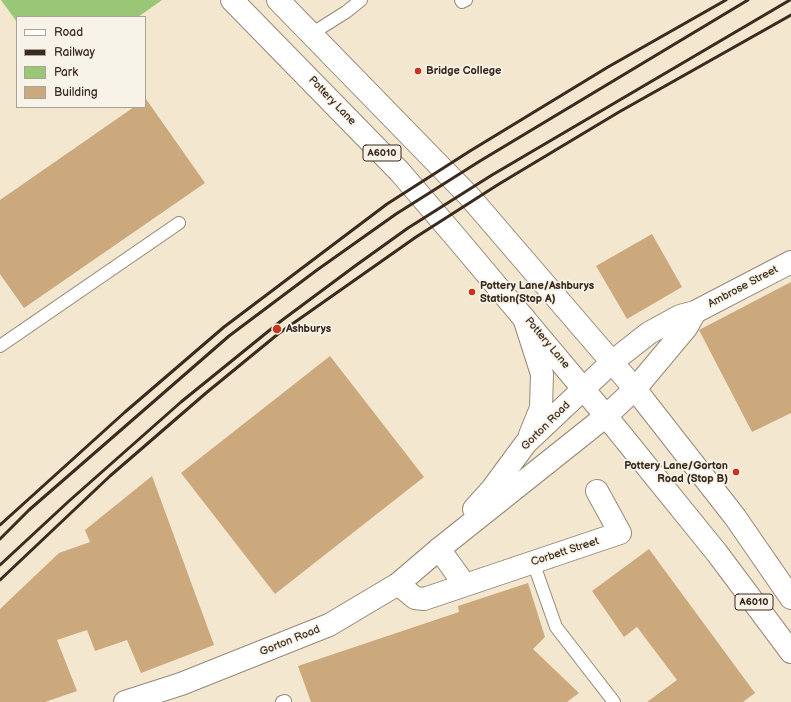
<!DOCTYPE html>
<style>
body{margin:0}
#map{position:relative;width:791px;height:702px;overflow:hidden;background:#f3e7d0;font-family:"Balsamiq Sans",sans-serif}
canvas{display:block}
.legend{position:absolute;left:16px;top:16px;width:130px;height:92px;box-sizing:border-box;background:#f7f3e8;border:1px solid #aca397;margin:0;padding:5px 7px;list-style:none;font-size:12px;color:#3b2a1e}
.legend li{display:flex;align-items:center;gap:8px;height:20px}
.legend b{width:20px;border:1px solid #aca397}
</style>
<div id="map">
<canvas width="791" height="702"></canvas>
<ul class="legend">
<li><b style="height:5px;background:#fff"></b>Road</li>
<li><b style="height:5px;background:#3b2a1e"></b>Railway</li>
<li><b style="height:11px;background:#9ac775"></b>Park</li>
<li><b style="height:11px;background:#cca97d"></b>Building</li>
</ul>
</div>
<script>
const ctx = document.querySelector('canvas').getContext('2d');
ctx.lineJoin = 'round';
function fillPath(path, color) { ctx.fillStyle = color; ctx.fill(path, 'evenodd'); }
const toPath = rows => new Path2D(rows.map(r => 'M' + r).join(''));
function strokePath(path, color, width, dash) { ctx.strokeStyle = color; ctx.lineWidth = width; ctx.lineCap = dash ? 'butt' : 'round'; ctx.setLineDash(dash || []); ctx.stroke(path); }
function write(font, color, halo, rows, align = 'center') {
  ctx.font = font + ' "Balsamiq Sans",sans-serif'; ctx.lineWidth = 3.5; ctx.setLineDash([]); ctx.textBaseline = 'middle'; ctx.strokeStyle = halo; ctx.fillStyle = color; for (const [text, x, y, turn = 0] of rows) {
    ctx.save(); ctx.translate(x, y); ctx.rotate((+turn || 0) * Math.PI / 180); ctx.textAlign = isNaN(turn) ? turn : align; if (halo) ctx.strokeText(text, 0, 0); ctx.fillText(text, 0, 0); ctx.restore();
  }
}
fillPath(toPath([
 [1,0,162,0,138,17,17,17,17,22]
]), '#9ac775');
fillPath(toPath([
 [146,99,205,183,24,308,0,274,0,200,134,107,145,107,145,100],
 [652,234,682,287,627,319,596,266],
 [791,282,791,413,752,432,699,330],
 [330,356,424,477,275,594,181,473],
 [152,476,214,645,141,673,127,640,95,651,87,630,57,640,77,691,45,702,0,702,0,609,59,553,90,542,85,530],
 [649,549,755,693,743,702,647,702,677,680,637,627,624,637,592,591],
 [528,583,545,637,533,649,579,693,567,702,311,702,298,666,459,612,458,606]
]), '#cca97d');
const lane = toPath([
 [461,0,462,2,466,0],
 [311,34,346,12,361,0],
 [0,346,179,223],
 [533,562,556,627,614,702],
 [282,702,285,701]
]);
const street = toPath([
 [612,362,649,333,680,316,695,312,791,262],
 [635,389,686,328,695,312],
 [439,549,465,585],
 [398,584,415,598,424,599,620,533,597,491]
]);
const secondary = toPath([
 [524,318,542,374,541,408,530,435],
 [474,509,492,489,526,443,612,362],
 [125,702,181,684,329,625,398,584,439,549,606,416,635,389]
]);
const highway = toPath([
 [232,0,400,172,459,241,606,416,717,553,791,652],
 [278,0,469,196,635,389,735,517,791,598]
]);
strokePath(lane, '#978877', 14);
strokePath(street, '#978877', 24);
strokePath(secondary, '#978877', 24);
strokePath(highway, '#978877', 24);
strokePath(lane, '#fff', 12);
strokePath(street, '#fff', 22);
strokePath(secondary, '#fff', 22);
strokePath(highway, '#fff', 22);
strokePath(toPath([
 [0,525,125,412,224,327,387,204,470,151,608,67,726,0],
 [0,539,29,510,229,336,317,270,396,214,480,161,748,0],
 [0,565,69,501,181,402,281,321,355,266,408,228,492,175,790,0],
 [0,580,110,476,206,393,278,334,416,237,499,184,619,112,791,15]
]), '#3b2a1e', 3);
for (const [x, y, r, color] of [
 [418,71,4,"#c8321e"],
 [472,292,4,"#c8321e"],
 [277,329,5,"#c8321e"],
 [736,472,4,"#c8321e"]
]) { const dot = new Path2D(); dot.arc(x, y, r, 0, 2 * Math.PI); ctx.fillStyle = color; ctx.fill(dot); strokePath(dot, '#f7f3e8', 1.5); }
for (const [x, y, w] of [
 [382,153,38],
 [754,602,38]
]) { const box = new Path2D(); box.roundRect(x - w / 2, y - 8, w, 16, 3); ctx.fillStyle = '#f7f3e8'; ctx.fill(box); strokePath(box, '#3b2a1e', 1); }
write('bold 10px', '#3b2a1e', null, [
 ["A6010",382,153],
 ["A6010",754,602]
]);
write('bold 11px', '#3b2a1e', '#f7f3e8', [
 ["Bridge College",426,71],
 ["Pottery Lane/Ashburys",480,286],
 ["Station(Stop A)",480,299],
 ["Ashburys",286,329],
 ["Pottery Lane/Gorton",728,466,"right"],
 ["Road (Stop B)",728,479,"right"]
], 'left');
write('11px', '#3b2a1e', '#f7f3e8', [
 ["Pottery Lane",332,101,46],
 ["Ambrose Street",743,287,-28],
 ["Pottery Lane",547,343,50],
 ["Gorton Road",546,426,-45],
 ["Corbett Street",565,552,-18],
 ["Gorton Road",290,641,-22]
]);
</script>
